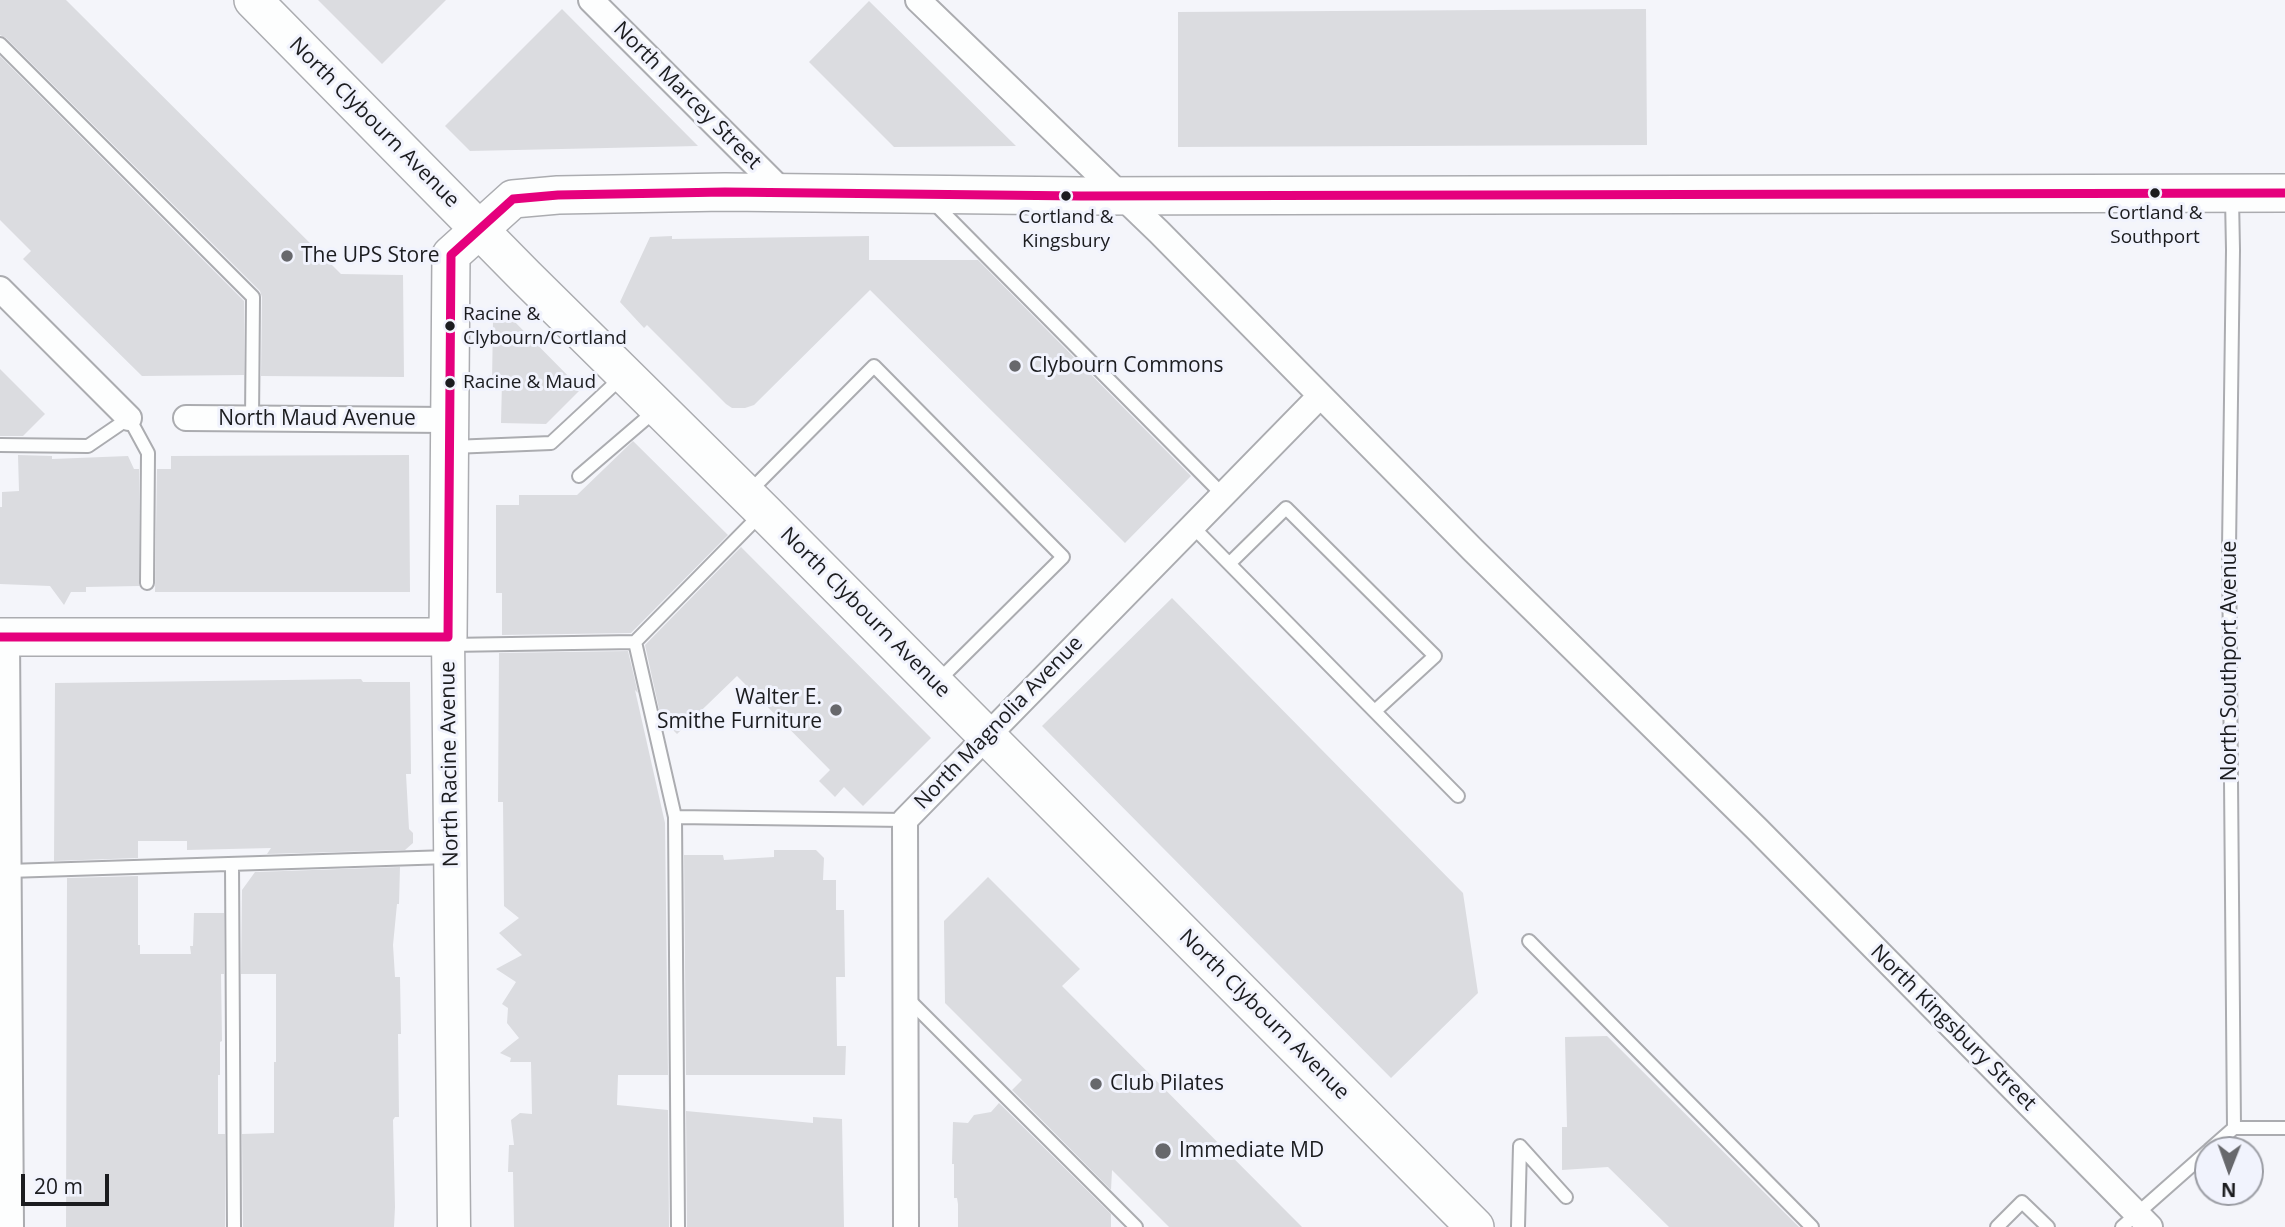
<!DOCTYPE html>
<style>
body{margin:0}
#map{position:relative;width:2285px;height:1227px;overflow:hidden;background:#f4f5fa;font-family:"Open Sans",sans-serif}
canvas{display:block}
.north{position:absolute;left:2194px;top:1136px;width:70px;height:70px;box-sizing:border-box;background:#f1f3fd;border:2px solid #9b9da4;border-radius:50%;rotate:181deg;font-size:19px;font-weight:700;line-height:28px;text-align:center;color:#1b1c1f}
.north::after{content:'';display:block;margin:auto;width:24px;height:32px;background:#67686c;clip-path:polygon(50% 0,100% 100%,50% 72%,0 100%)}
.scale{position:absolute;left:21px;top:1174px;width:88px;height:32px;box-sizing:border-box;border:4px solid #1b1c1f;border-top:0;padding-left:9px;font-size:21px;line-height:24px;white-space:nowrap;color:#1b1c1f;-webkit-text-stroke:5px #f1f3fd;paint-order:stroke}
</style>
<div id="map">
<canvas width="2285" height="1227"></canvas>
<div class="north">N</div>
<div class="scale">20 m</div>
</div>
<script>
const ctx = document.querySelector('canvas').getContext('2d');
ctx.lineJoin = 'round';
function fillPath(path, color) { ctx.fillStyle = color; ctx.fill(path, 'evenodd'); }
const toPath = rows => new Path2D(rows.map(r => 'M' + r).join(''));
function strokePath(path, color, width, dash) { ctx.strokeStyle = color; ctx.lineWidth = width; ctx.lineCap = dash ? 'butt' : 'round'; ctx.setLineDash(dash || []); ctx.stroke(path); }
function write(font, color, halo, rows, align = 'center') {
  ctx.font = font + ' "Open Sans",sans-serif'; ctx.lineWidth = 6; ctx.setLineDash([]); ctx.textBaseline = 'middle'; ctx.strokeStyle = halo; ctx.fillStyle = color; for (const [text, x, y, turn = 0] of rows) {
    ctx.save(); ctx.translate(x, y); ctx.rotate((+turn || 0) * Math.PI / 180); ctx.textAlign = isNaN(turn) ? turn : align; if (halo) ctx.strokeText(text, 0, 0); ctx.fillText(text, 0, 0); ctx.restore();
  }
}
fillPath(toPath([
 [0,0,66,0,341,274,403,275,404,377,261,376,262,297,260,291,6,38,0,35],
 [318,0,446,0,382,64],
 [869,1,1016,146,894,147,809,62],
 [562,9,698,146,470,151,445,126],
 [1646,9,1647,145,1178,147,1178,12],
 [0,56,244,301,244,375,142,376,23,259,31,251,0,220],
 [672,236,672,239,869,236,869,260,978,260,1191,476,1125,543,870,290,754,405,745,408,732,408,726,404,647,325,644,328,620,302,650,237],
 [508,315,581,389,546,424,501,423,502,382,492,382,493,321],
 [0,369,45,414,23,436,0,436],
 [633,441,728,535,631,633,502,635,502,593,496,593,496,505,519,505,519,495,577,495],
 [18,455,52,456,52,459,128,456,134,469,139,469,139,586,86,587,86,592,71,592,64,605,50,586,0,584,0,507,2,507,2,492,19,491],
 [409,455,410,592,155,592,157,469,171,469,171,456],
 [741,547,931,738,863,806,844,787,835,797,819,781,830,770,737,676,677,734,661,718,645,645],
 [1172,598,1463,893,1478,993,1391,1078,1042,726],
 [628,651,638,693,635,690,665,823,668,1075,618,1075,617,1105,668,1110,669,1227,514,1227,513,1172,508,1172,509,1145,514,1145,511,1120,520,1113,532,1114,531,1062,510,1062,511,1058,500,1053,519,1038,507,1023,508,1008,502,1004,516,982,496,969,522,955,499,933,519,918,504,906,503,802,498,802,499,653],
 [361,679,363,682,410,682,411,774,406,774,409,829,413,833,413,843,405,850,267,854,271,848,187,850,187,841,138,841,138,858,54,861,55,683],
 [774,850,816,850,824,858,823,880,836,880,836,910,844,910,845,977,836,977,837,1046,846,1046,845,1075,686,1075,684,855,723,855,724,860,774,857],
 [400,867,399,904,397,904,393,945,395,977,400,977,401,1034,398,1034,399,1117,395,1117,393,1120,395,1207,394,1227,243,1227,242,1134,274,1133,274,1062,276,1062,276,974,241,974,242,890,255,872],
 [138,876,138,945,140,945,140,954,191,954,190,946,193,946,194,913,224,913,224,974,221,974,222,1041,220,1042,220,1075,218,1075,218,1134,225,1134,225,1227,66,1227,67,878],
 [988,877,1080,969,1062,986,1302,1227,1169,1227,1112,1170,1111,1190,1012,1090,1022,1080,945,1003,944,921],
 [1607,1036,1799,1227,1669,1227,1608,1167,1562,1170,1562,1127,1567,1127,1565,1037],
 [999,1103,1111,1214,1111,1227,958,1227,958,1204,957,1198,954,1198,954,1164,952,1164,953,1122,968,1123,974,1115,991,1112],
 [686,1111,813,1123,813,1117,842,1119,844,1227,687,1227]
]), '#dbdce0');
const service = toPath([
 [0,44,253,297,252,420],
 [2232,198,2233,250,2229,548,2234,1128],
 [932,201,1222,494],
 [0,445,88,446,129,418,148,453,147,583],
 [452,447,551,443,622,377],
 [579,476,656,410],
 [749,492,874,366,1063,557,937,682],
 [1192,526,1458,796],
 [1230,563,1286,508,1435,656,1375,711],
 [635,642,675,817,678,1227],
 [449,645,635,642,761,514],
 [675,817,905,820],
 [232,864,234,1227],
 [8,871,449,857],
 [1529,941,1812,1227],
 [906,997,1136,1227],
 [2234,1128,2285,1128],
 [1520,1146,1566,1197],
 [2209,1150,2234,1128],
 [1518,1227,1520,1146],
 [1997,1227,2022,1202,2048,1227],
 [2122,1227,2208,1151]
]);
const minor = toPath([
 [591,0,783,192],
 [918,0,1159,232,1473,550,1757,829,2150,1227],
 [0,289,129,418],
 [186,418,448,420],
 [7,637,11,1227],
 [906,1227,905,820,1320,396]
]);
const tertiary = toPath([
 [448,637,454,1227]
]);
const secondary = toPath([
 [253,0,525,276,763,511,1475,1227],
 [0,637,448,637,451,255,513,199,558,195,725,192,1081,196,2285,193]
]);
strokePath(service, '#abacb0', 16);
strokePath(minor, '#abacb0', 28);
strokePath(tertiary, '#abacb0', 35);
strokePath(secondary, '#abacb0', 40);
strokePath(service, '#fdfefe', 12);
strokePath(minor, '#fdfefe', 24);
strokePath(tertiary, '#fdfefe', 32);
strokePath(secondary, '#fdfefe', 37);
strokePath(toPath([
 [0,637,448,637],
 [448,637,451,255,513,199,558,195,725,192,1081,196,2285,193]
]), '#e5007d', 9);
for (const [x, y, r, color] of [
 [2155,193,6,"#1b1c1f"],
 [1066,196,6,"#1b1c1f"],
 [287,256,7,"#67686c"],
 [450,326,6,"#1b1c1f"],
 [1015,366,7,"#67686c"],
 [450,383,6,"#1b1c1f"],
 [836,710,7,"#67686c"],
 [1096,1084,7,"#67686c"],
 [1163,1151,9,"#67686c"]
]) { const dot = new Path2D(); dot.arc(x, y, r, 0, 2 * Math.PI); ctx.fillStyle = color; ctx.fill(dot); strokePath(dot, '#f1f3fd', 2.5); }
write('19px', '#1b1c1f', '#f1f3fd', [
 ["Cortland &",2155,214],
 ["Southport",2155,238],
 ["Cortland &",1066,218],
 ["Kingsbury",1066,242],
 ["Racine &",463,315,"left"],
 ["Clybourn/Cortland",463,339,"left"],
 ["Racine & Maud",463,383,"left"]
]);
write('21px', '#1b1c1f', '#f1f3fd', [
 ["North Marcey Street",687,96,45],
 ["North Clybourn Avenue",374,123,45],
 ["North Maud Avenue",317,419],
 ["North Clybourn Avenue",865,613,45],
 ["North Southport Avenue",2230,661,-90],
 ["North Magnolia Avenue",999,723,-46],
 ["North Racine Avenue",450,764,-91],
 ["North Clybourn Avenue",1264,1015,45],
 ["North Kingsbury Street",1953,1028,45]
]);
write('21px', '#1b1c1f', '#f1f3fd', [
 ["The UPS Store",301,256],
 ["Clybourn Commons",1029,366],
 ["Walter E.",822,698,"right"],
 ["Smithe Furniture",822,722,"right"],
 ["Club Pilates",1110,1084],
 ["Immediate MD",1179,1151]
], 'left');
</script>
